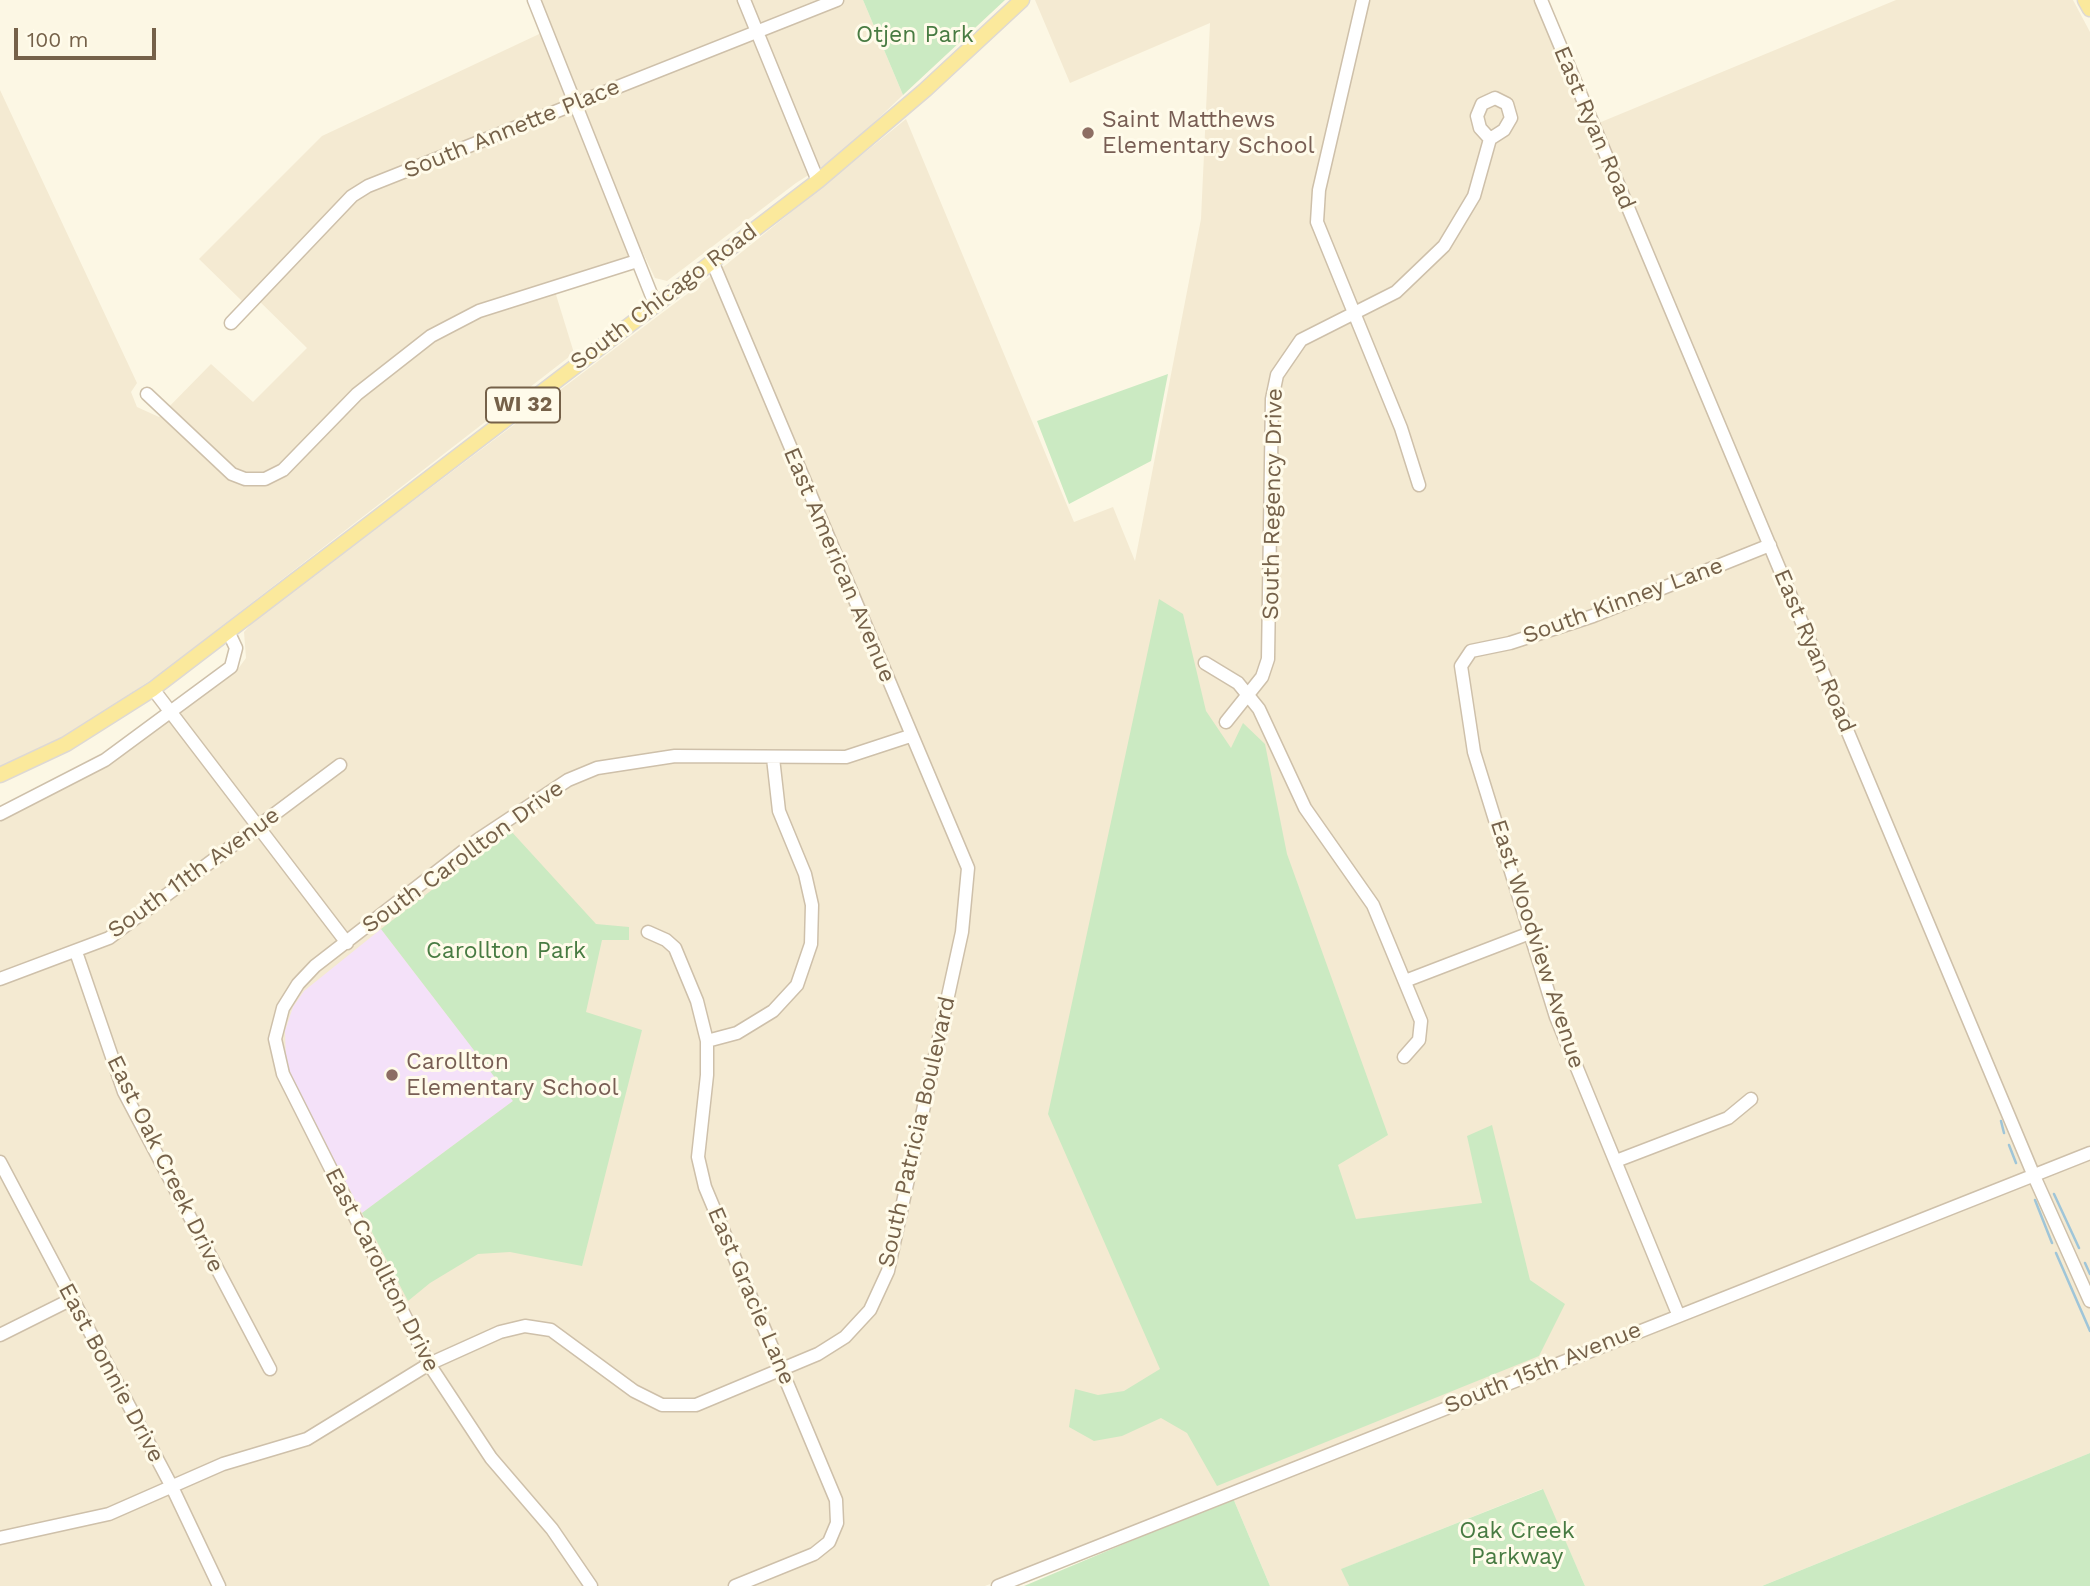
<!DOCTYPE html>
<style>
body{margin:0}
#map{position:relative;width:2090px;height:1586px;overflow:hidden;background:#fcf7e4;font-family:"Work Sans",sans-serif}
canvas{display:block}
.scale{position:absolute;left:14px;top:28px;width:142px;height:32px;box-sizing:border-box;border:4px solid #756149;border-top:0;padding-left:9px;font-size:21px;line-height:24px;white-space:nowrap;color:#756149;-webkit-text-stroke:5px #fffbea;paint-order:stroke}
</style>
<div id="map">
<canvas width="2090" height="1586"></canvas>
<div class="scale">100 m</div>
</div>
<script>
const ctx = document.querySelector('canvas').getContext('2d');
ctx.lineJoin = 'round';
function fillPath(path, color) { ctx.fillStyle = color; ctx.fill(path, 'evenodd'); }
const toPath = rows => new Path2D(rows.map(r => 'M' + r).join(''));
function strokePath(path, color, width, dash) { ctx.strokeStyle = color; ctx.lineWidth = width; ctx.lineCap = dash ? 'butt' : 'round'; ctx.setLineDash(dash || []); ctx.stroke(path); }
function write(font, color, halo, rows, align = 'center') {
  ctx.font = font + ' "Work Sans",sans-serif'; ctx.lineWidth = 6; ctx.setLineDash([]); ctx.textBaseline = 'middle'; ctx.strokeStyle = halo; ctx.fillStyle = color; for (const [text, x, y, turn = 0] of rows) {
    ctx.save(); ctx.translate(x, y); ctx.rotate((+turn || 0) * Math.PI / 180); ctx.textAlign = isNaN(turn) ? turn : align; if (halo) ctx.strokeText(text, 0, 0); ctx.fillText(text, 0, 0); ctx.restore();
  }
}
fillPath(toPath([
 [541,0,863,0,903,95,840,155,796,183,667,281,655,278,643,253,553,285,574,353,160,674,57,742,0,771,0,90,137,383,131,392,137,407,159,417,211,364,253,402,307,348,251,293,242,301,199,259,322,136,552,28],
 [1035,0,1535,0,1589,127,1896,0,2073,0,2090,32,2090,1146,985,1586,0,1586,0,820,68,786,128,749,238,669,246,658,244,632,254,621,727,264,906,119,1074,522,1113,507,1135,561,1201,219,1210,23,1070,83],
 [2090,1157,2090,1453,1762,1586,1585,1586,1542,1489,1342,1569,1349,1586,1270,1586,1233,1498]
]), '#f4ead2');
fillPath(toPath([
 [381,929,513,1101,362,1213,296,1087,286,1062,285,1031,293,1007,304,991]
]), '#f4e1f9');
fillPath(toPath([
 [863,0,1005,0,903,95],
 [1168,374,1151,461,1069,504,1037,421],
 [1159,599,1183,614,1206,711,1231,748,1243,723,1265,744,1287,854,1388,1135,1338,1165,1356,1219,1482,1203,1467,1136,1492,1125,1530,1280,1565,1304,1539,1356,1217,1486,1187,1433,1161,1418,1122,1436,1094,1441,1069,1427,1075,1389,1098,1395,1124,1391,1160,1369,1048,1114],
 [510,830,596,924,629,927,629,940,602,940,586,1012,642,1030,582,1266,510,1252,478,1254,430,1283,408,1301,362,1213,513,1101,381,929],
 [2090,1453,2090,1586,1762,1586],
 [1543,1489,1585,1586,1349,1586,1341,1569],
 [1233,1498,1270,1586,1024,1586]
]), '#cbeac2');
strokePath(toPath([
 [2001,1121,2004,1133],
 [2009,1145,2016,1163],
 [2054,1194,2079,1248],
 [2035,1200,2052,1243],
 [2056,1253,2090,1331],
 [2085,1263,2090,1274]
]), '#9fc5d8', 2.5);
const minor = toPath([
 [534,0,655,304],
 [744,0,818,181],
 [1363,0,1319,190,1317,222,1401,428,1419,485],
 [1541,0,2034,1176,2090,1301],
 [231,323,352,196,368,186,837,0],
 [147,394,232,474,245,479,265,479,283,470,357,394,431,336,479,311,637,261],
 [1205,663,1238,683,1259,709,1305,808,1373,905,1421,1021,1419,1040,1404,1057],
 [153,689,347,943],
 [1226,722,1262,677,1268,659,1272,399,1277,375,1301,340,1396,292,1444,246,1474,196,1490,139,1504,130,1511,118,1507,104,1495,98,1482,104,1477,116,1480,128,1490,139],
 [0,814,105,760,231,667,236,648,228,631],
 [648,932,666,940,675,948,697,1001,707,1041,707,1075,698,1157,705,1187,836,1500,837,1523,829,1542,814,1554,735,1586],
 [76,952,124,1092,270,1369],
 [0,979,109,938,340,765],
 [1405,981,1530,933],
 [707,1041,737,1033,773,1011,797,985,811,944,812,905,805,874,779,811,773,758],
 [1616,1161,1728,1118,1751,1099],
 [0,1162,172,1487,219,1586],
 [1678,1314,1556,1017,1474,752,1461,666,1471,651,1510,643,1593,616,1770,545],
 [0,1335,72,1299],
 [0,1538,109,1514,223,1464,307,1439,429,1364,500,1332,525,1326,551,1330,634,1391,662,1405,696,1405,818,1354,845,1337,870,1310,888,1271,962,932,968,868,712,261],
 [591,1586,552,1529,491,1458,429,1364,283,1074,275,1039,283,1008,298,984,315,966,479,839,568,780,597,768,675,756,846,757,910,736],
 [998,1586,2090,1153]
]);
const major = toPath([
 [2085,0,2090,9],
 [0,775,66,744,153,689,818,181,925,90,1022,0]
]);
strokePath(minor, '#cec0aa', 15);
strokePath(major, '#ded9d3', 17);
strokePath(minor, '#fff', 12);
strokePath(major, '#fbe99c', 14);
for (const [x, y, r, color] of [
 [1088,133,7,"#8d6e63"],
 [392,1075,7,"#8d6e63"]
]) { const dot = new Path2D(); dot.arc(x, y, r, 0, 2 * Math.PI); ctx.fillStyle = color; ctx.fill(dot); strokePath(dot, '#fffbea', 2.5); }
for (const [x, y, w] of [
 [523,405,74]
]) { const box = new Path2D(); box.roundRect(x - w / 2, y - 17.5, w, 35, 5); ctx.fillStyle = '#fffbea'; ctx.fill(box); strokePath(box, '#756149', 2); }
write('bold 21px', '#756149', null, [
 ["WI 32",523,405]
]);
write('23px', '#487b42', '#fffbea', [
 ["Otjen Park",915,35],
 ["Carollton Park",506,951],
 ["Oak Creek",1517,1531],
 ["Parkway",1517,1557]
]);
write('23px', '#785e54', '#fffbea', [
 ["Saint Matthews",1102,120],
 ["Elementary School",1102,146],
 ["Carollton",406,1062],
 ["Elementary School",406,1088]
], 'left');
write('23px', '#756149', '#fffbea', [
 ["East Ryan Road",1594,128,67],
 ["South Annette Place",512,129,-22],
 ["South Chicago Road",664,297,-37],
 ["South Regency Drive",1273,504,-89],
 ["East American Avenue",839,565,67],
 ["South Kinney Lane",1623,601,-20],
 ["East Ryan Road",1814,651,67],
 ["South Carollton Drive",463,857,-36],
 ["South 11th Avenue",194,873,-36],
 ["East Woodview Avenue",1537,944,72],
 ["South Patricia Boulevard",917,1132,-77],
 ["East Oak Creek Drive",165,1164,64],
 ["East Carollton Drive",382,1270,63],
 ["East Gracie Lane",751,1296,67],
 ["South 15th Avenue",1543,1368,-22],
 ["East Bonnie Drive",111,1373,62]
]);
</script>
